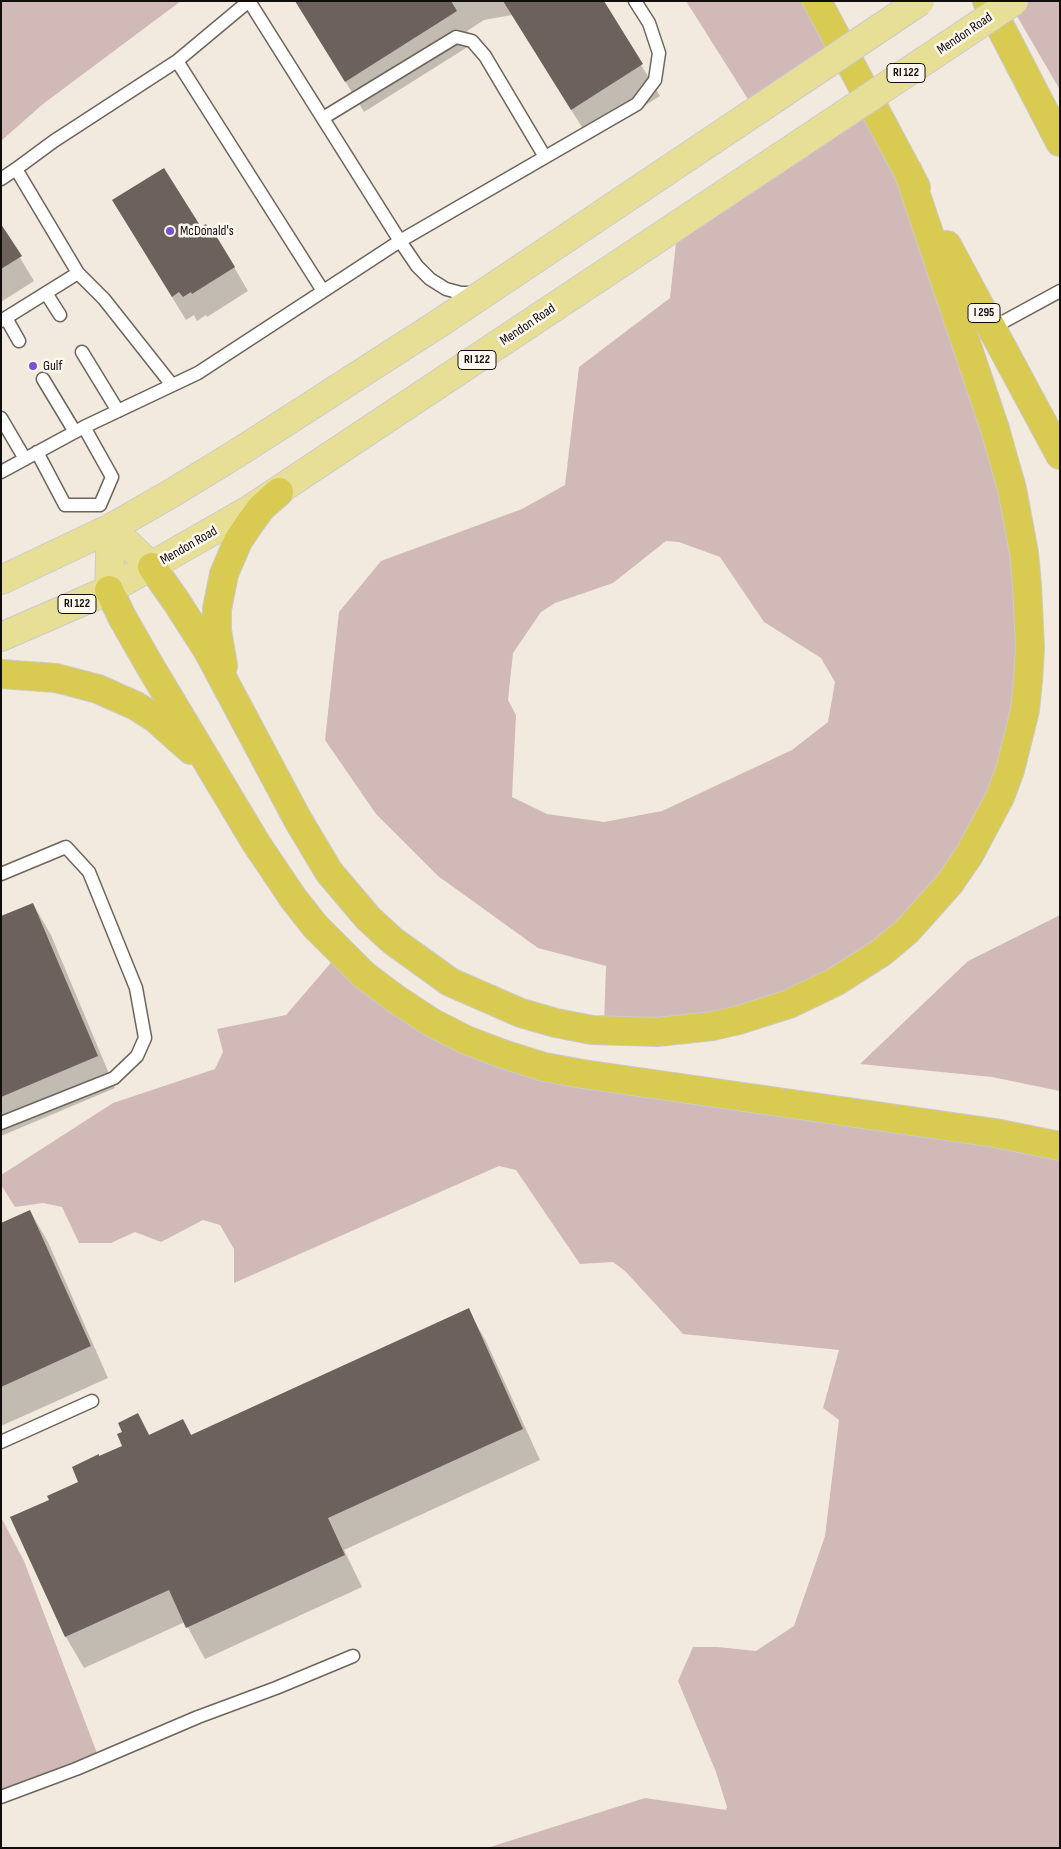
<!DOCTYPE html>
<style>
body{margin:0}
#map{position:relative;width:1061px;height:1849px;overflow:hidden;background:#f2eadf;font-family:"Sofia Sans Condensed",sans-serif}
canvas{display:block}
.frame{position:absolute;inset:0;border:2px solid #100d0a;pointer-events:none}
</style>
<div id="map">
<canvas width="1061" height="1849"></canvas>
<div class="frame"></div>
</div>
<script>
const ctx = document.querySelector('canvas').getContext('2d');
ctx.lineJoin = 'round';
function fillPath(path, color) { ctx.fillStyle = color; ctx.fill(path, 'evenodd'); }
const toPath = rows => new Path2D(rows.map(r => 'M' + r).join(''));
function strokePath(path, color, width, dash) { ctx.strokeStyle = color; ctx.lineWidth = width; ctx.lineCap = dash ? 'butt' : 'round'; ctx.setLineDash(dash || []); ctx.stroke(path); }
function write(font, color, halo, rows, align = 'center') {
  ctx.font = font + ' "Sofia Sans Condensed",sans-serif'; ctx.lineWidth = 5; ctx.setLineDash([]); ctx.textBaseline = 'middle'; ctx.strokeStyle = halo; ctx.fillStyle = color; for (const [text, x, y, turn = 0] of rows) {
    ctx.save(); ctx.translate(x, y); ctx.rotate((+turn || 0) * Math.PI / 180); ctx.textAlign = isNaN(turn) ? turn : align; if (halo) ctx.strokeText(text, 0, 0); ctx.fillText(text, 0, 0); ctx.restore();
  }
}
fillPath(toPath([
 [1,1,181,1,43,104,1,141],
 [686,1,802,1,827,47,751,104],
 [1009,1,1060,1,1060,90,1014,11],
 [860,108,933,241,1005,490,1022,637,1005,763,952,867,865,955,741,1019,604,1025,606,966,538,948,438,876,376,814,325,740,339,612,381,561,522,509,565,485,579,367,670,298,678,224],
 [666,541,679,542,720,557,764,622,821,658,835,682,828,722,792,750,662,811,604,822,547,814,512,797,516,715,508,700,513,653,541,612,555,603,613,583],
 [1060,915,1060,1091,992,1077,860,1064,968,961],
 [336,957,500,1053,1060,1145,1060,1848,487,1848,645,1798,726,1810,727,1807,716,1772,678,1681,693,1647,717,1647,756,1651,794,1626,825,1536,839,1420,823,1408,839,1350,683,1334,625,1271,613,1262,580,1264,516,1170,499,1166,234,1283,234,1249,220,1225,203,1220,161,1242,135,1232,111,1243,79,1243,62,1207,43,1203,15,1207,1,1185,1,1175,113,1103,215,1069,223,1052,217,1029,286,1015],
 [1,1517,24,1561,97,1753,1,1795]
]), '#d1b9b8');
fillPath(toPath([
 [296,1,602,1,660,96,590,140,512,15,484,20,467,31,474,43,364,112],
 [113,201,201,229,234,267,248,291,207,317,206,315,197,321,194,315,186,320],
 [1,226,34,281,1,302],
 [33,904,51,935,115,1088,1,1136,1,918],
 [30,1211,48,1242,108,1378,1,1426,1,1224],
 [468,1310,486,1341,540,1460,344,1550,362,1587,205,1659,185,1622,84,1668,66,1637,12,1518,50,1501,80,1482,123,1447,124,1433,138,1415,150,1436,183,1420,192,1436]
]), '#0003');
fillPath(toPath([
 [295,1,451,1,457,11,345,82],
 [503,1,604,1,643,64,571,110],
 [164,168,201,227,206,224,213,236,215,234,235,267,192,294,191,292,183,297,179,292,172,297,112,200],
 [1,224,22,256,1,269],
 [33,903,98,1056,1,1097,1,916],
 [30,1210,91,1346,1,1387,1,1223],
 [469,1308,523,1429,328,1518,345,1555,186,1628,169,1590,65,1637,10,1517,49,1500,47,1496,78,1482,72,1467,99,1454,99,1456,122,1446,117,1434,122,1432,118,1423,138,1413,149,1435,183,1419,191,1435]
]), '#6c615c');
const lane = toPath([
 [249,1,400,241,637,104,655,80,659,53,649,23,635,1],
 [177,61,249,1],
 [323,118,456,37,472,41,485,56,545,157],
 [1,179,16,169],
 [46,293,60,315],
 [6,318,19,341],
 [1,321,78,273],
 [992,328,1060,291],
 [82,352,118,411],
 [43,379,75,432],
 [172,385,104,299,78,273,16,169,54,141,177,61,323,291],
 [1,418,25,459],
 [84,427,112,477,100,505],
 [37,452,65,505,100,505],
 [1,472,84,427,198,373,400,241,417,266,430,279,446,289,461,293,478,293],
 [1,874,66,847,89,872,136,988,145,1038,137,1056,114,1078,1,1123],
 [1,1442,92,1401],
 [1,1797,76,1769,198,1717,276,1688,353,1656]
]);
const primary = toPath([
 [111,528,152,567],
 [1,580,111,528,172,493,239,452,441,322,774,99],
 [109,590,111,528],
 [1,637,109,590,249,510,798,145]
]);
const highway = toPath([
 [817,1,916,187],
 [987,1,1060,142],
 [947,245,1060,455],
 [152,567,176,601,208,651,298,820,329,872,368,918,393,941,450,982,521,1013,556,1023,592,1030,657,1032,713,1026,739,1020,789,1004,835,982,882,952,907,931,949,884,969,855,1000,797,1010,770,1025,710,1028,681,1030,648,1027,585,1024,553,1012,489,995,429,908,171],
 [109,590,122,617,150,666,256,843,293,898,315,926,364,975,396,999,431,1022,466,1040,503,1054,544,1067,583,1074,995,1133,1060,1146],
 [223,666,217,630,217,609,224,574,238,541,250,523,262,507,279,492],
 [1,674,56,678,98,689,136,706,155,718,191,750]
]);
strokePath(lane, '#6c655c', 15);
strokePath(primary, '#cacac9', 30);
strokePath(highway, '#cacac9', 30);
strokePath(lane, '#fff', 12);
strokePath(primary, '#e8df97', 28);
strokePath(highway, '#d9ca51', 28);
const primaryBridge = toPath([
 [774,99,920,1],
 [798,145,1014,1]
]);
strokePath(primaryBridge, '#cacac9', 30, []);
strokePath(primaryBridge, '#e8df97', 28);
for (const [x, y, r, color] of [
 [170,231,5,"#7a53cc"],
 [33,366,5,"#7a53cc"]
]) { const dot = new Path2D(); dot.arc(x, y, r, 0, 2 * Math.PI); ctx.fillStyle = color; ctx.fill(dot); strokePath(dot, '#fef7ef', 2); }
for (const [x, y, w] of [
 [906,73,38],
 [984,313,32],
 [477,360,38],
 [77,604,38]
]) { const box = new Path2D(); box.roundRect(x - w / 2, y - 9.5, w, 19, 4); ctx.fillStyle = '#fef7ef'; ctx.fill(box); strokePath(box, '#100d0a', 1); }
write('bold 12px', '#100d0a', null, [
 ["RI 122",906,73],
 ["I 295",984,313],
 ["RI 122",477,360],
 ["RI 122",77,604]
]);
write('14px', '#100d0a', '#fef7ef', [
 ["Mendon Road",965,34,-34],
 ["Mendon Road",528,325,-34],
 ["Mendon Road",189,546,-30]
]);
write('14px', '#100d0a', '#fef7ef', [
 ["McDonald's",180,231],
 ["Gulf",43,366]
], 'left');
</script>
